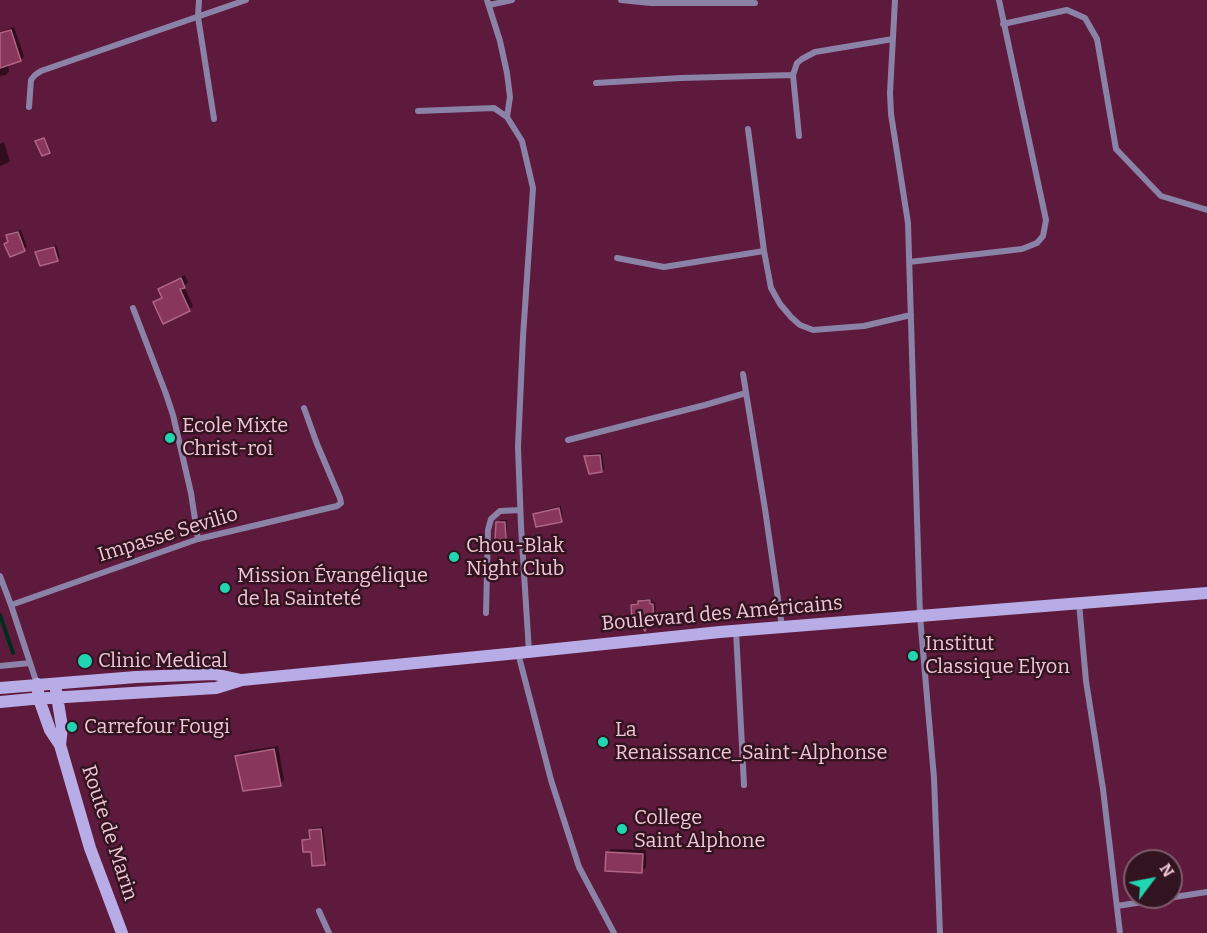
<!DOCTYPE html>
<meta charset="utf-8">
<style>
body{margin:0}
#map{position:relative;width:1207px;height:933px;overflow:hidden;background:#5e1a3c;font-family:Bitter,serif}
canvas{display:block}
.north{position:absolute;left:1123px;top:849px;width:60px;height:60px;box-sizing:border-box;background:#321421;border:2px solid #7e5b69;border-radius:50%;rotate:58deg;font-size:16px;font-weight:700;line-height:24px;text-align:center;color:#f1c6d6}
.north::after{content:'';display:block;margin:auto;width:21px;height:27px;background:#20d5b0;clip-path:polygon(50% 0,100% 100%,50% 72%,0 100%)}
</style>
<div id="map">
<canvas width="1207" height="933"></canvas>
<div class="north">N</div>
</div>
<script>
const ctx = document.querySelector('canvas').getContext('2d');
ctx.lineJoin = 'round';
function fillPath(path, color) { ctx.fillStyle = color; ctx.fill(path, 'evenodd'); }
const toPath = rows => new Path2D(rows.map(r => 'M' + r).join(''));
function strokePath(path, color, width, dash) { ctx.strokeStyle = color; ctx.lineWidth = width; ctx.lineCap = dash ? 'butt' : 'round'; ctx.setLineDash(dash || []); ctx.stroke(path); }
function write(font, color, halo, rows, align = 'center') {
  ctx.font = font + ' Bitter,serif'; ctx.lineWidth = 5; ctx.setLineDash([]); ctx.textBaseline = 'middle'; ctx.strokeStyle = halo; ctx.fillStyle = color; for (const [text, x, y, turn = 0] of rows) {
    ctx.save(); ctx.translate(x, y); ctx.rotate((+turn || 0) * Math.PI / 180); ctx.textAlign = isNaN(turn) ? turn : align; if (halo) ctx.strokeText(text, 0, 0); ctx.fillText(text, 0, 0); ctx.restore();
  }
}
fillPath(toPath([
 [14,27,24,56,21,60,8,64,9,71,6,75,0,76,0,32],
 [4,142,10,161,8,163,0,166,0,144],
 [21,230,27,247,25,249,10,255,5,244,8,242,7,236,10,233],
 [56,245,60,257,57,260,37,253,40,250],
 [185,275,188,282,184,286,193,306,189,310,155,303,163,297,160,289,164,285],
 [602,453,604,469,601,471,586,456,588,454],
 [561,506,563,518,561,520,535,514,537,512],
 [500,520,507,520,507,535,505,538,497,523],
 [642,599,652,599,652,602,655,602,656,616,653,618,649,619,647,627,646,629,639,620,632,605,635,603,639,602],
 [278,746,284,780,280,784,237,757,241,752],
 [323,827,327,861,324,863,303,840,306,838,312,837,311,830,313,828],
 [611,849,646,850,646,867,642,871,607,853]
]), '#0007');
strokePath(toPath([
 [0,615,13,653]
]), '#002b21', 4);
const building = toPath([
 [11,30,21,61,0,68,0,33,11,30],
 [44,138,50,153,42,156,35,141,44,138],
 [18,232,25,251,10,257,4,244,8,242,6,235,18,232],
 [54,247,58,261,40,266,35,252,54,247],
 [181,278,185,288,180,289,190,311,163,324,153,302,162,298,158,289,181,278],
 [600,455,602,472,589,474,584,456,600,455],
 [559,508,562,522,536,527,533,514,559,508],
 [496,522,505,522,506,539,495,540,496,522],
 [650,600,650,604,653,604,654,620,647,620,645,631,639,621,632,622,631,605,638,604,638,601,650,600],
 [274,749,281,786,243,791,235,756,274,749],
 [321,829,325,865,312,866,311,852,303,852,302,840,310,839,309,830,321,829],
 [606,852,643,854,642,873,605,871,606,852]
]);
fillPath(building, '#89365d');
strokePath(building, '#af6484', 1.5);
strokePath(toPath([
 [199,0,198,17,214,119],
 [487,0,500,41,507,73,510,97,507,117],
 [621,0,651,3,755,3],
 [895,0,890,93,891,114,908,223,920,616,934,778,940,933],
 [489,5,512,0],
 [1003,24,1067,10,1085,18,1097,39,1116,149,1161,196,1207,210],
 [596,83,681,78,793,75],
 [29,107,31,80,35,75,41,71,246,0],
 [418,111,494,108,507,117,522,141,533,188,523,337,518,447,521,526,529,652],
 [748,129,764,251,771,288,780,304,791,317,800,325,813,330,864,326,911,315],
 [799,136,793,75,797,63,802,59,815,52,893,39],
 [617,258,664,267,764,251],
 [909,262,1022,249,1037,243,1043,236,1046,220,999,0],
 [133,308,166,394,173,415,191,493,198,539],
 [743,374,765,509,782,627],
 [568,440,705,405,746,393],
 [0,576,11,605,37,684],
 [1079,603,1086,681,1103,789,1120,933],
 [11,605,198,539,337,506,341,503,340,498,317,444,304,408],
 [486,613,488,530,491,519,500,511,520,510],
 [736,631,744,785],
 [518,653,551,780,579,867,614,933],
 [0,666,30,663],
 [1117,906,1207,892],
 [319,911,329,933]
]), '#8a82a7', 6);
strokePath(toPath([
 [37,684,39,699,50,730,60,745,90,848,122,933],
 [0,688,136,677,214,674,241,680],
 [56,690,62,727,60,745],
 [0,702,32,699,216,688,242,680,518,653,720,632,1207,593]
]), '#b8ace6', 12);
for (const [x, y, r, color] of [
 [170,438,6,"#20d5b0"],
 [454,557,6,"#20d5b0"],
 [225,588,6,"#20d5b0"],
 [913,656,6,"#20d5b0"],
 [85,661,8,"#20d5b0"],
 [72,727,6,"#20d5b0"],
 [603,742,6,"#20d5b0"],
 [622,829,6,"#20d5b0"]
]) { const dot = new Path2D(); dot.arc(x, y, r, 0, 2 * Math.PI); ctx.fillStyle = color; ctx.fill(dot); strokePath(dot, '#321421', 2); }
write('20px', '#f1c6d6', '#321421', [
 ["Ecole Mixte",182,426],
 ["Christ-roi",182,449],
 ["Chou-Blak",466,546],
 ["Night Club",466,569],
 ["Mission Évangélique",237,576],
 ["de la Sainteté",237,599],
 ["Institut",925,644],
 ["Classique Elyon",925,667],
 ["Clinic Medical",98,661],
 ["Carrefour Fougi",84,727],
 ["La",615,730],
 ["Renaissance_Saint-Alphonse",615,753],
 ["College",634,818],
 ["Saint Alphone",634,841]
], 'left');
write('20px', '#f1c6d6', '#321421', [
 ["Impasse Sevilio",168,535,-17],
 ["Boulevard des Américains",722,614,-5],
 ["Route de Marin",109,833,72]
]);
</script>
